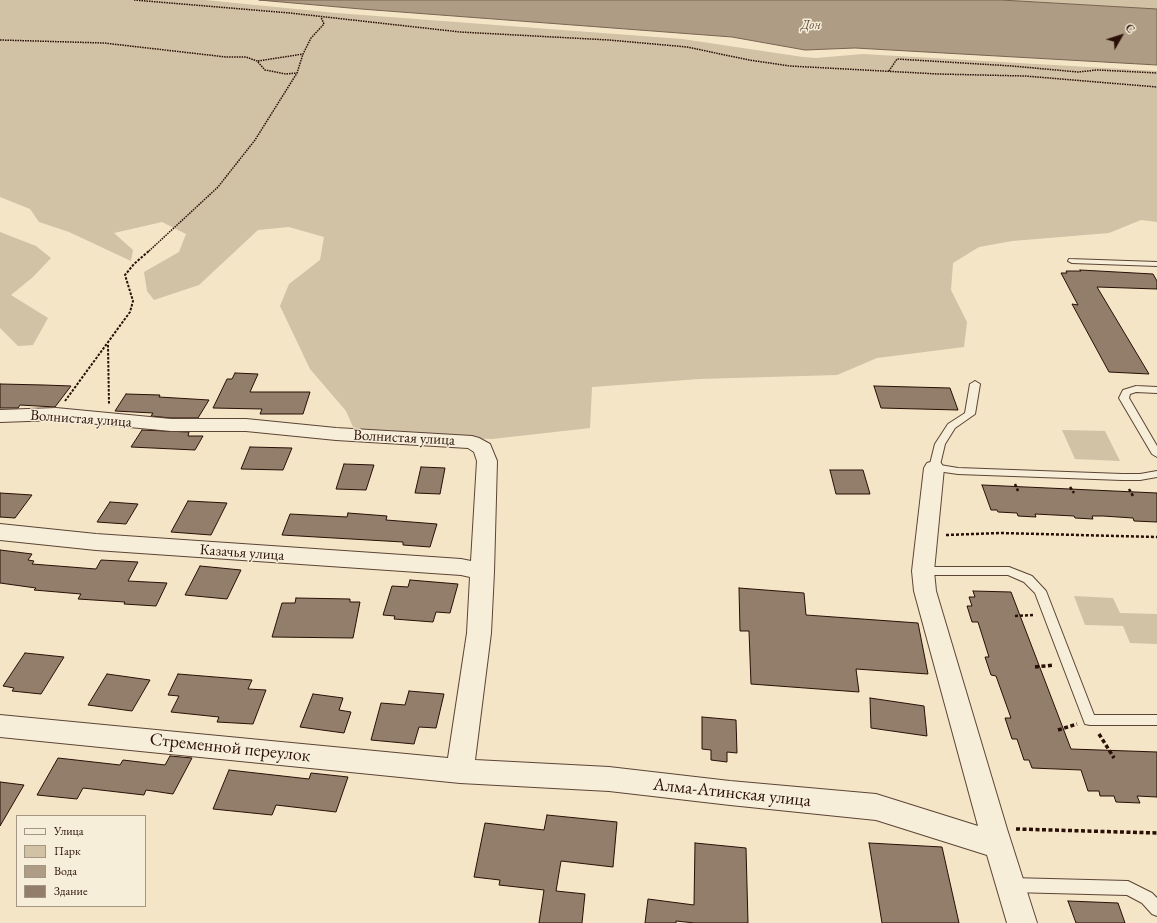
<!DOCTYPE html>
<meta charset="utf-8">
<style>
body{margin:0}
#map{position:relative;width:1157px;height:923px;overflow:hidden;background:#f3e5c5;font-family:"EB Garamond",serif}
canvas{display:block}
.legend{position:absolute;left:16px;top:815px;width:130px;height:92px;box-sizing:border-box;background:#f7eed9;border:1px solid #a59585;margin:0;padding:5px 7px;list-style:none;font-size:12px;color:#290f07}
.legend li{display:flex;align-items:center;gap:8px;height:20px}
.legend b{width:20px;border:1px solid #a59585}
.north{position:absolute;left:1101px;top:16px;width:40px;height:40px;-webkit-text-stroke:3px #f7eed9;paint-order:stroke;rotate:51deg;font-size:11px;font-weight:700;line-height:16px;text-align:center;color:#290f07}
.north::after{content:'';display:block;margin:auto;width:14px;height:18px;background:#290f07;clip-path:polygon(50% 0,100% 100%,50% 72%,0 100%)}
</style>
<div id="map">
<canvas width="1157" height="923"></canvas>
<ul class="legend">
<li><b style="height:5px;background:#f7eed9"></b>Улица</li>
<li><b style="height:11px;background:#d1c1a5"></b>Парк</li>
<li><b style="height:11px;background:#ae9c84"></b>Вода</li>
<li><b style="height:11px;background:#927e6a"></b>Здание</li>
</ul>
<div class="north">С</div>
</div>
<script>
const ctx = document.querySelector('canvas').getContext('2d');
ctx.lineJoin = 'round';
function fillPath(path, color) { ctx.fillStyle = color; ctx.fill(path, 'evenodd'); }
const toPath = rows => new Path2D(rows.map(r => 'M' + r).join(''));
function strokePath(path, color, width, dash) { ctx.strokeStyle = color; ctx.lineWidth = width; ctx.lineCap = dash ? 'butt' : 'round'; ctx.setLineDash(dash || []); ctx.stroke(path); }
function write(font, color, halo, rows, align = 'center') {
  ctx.font = font + ' "EB Garamond",serif'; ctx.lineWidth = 3; ctx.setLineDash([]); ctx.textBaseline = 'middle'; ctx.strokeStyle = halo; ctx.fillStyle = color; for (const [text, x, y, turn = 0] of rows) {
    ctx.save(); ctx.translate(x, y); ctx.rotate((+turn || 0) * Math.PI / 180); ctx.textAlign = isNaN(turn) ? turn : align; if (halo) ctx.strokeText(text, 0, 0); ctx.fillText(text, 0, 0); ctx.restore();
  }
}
fillPath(toPath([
 [0,0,205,0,336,13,682,39,803,57,816,58,863,54,1157,71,1157,222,1141,220,1109,233,1012,241,979,247,953,263,951,290,967,322,964,347,877,358,837,375,699,379,592,387,590,428,492,439,384,436,353,427,346,411,310,369,280,306,289,284,320,260,324,237,289,227,258,230,199,285,154,300,147,291,144,272,179,252,186,234,162,222,114,233,133,250,131,261,69,232,39,222,30,209,0,197],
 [979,0,1157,0,1157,10],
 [0,232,36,246,51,258,33,277,11,295,48,318,33,345,18,346,0,328],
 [1062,430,1105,431,1120,461,1075,459],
 [1074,596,1113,598,1120,613,1157,614,1157,644,1130,643,1123,626,1085,625]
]), '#d1c1a5');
const water = toPath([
 [259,0,1001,0,1157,9,1157,65,855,48,805,50,732,37,361,9,259,0]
]);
fillPath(water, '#ae9c84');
strokePath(water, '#796452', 1);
const building = toPath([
 [1080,270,1153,274,1157,281,1157,289,1097,287,1149,374,1109,372,1072,304,1078,305,1061,273,1067,273,1066,271,1081,271,1080,270],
 [235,373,258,374,250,392,310,392,303,414,260,414,262,409,213,408,227,379,232,379,235,373],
 [0,384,44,385,71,386,55,407,20,405,18,408,0,408,0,384],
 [874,386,950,388,958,410,881,408,874,386],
 [126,394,160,395,159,397,209,400,198,418,171,418,151,416,153,413,115,411,126,394],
 [142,430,189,432,188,436,203,436,195,450,131,447,142,430],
 [250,447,292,448,283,470,241,469,250,447],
 [344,464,374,465,366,490,336,489,344,464],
 [421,467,445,468,440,494,415,493,421,467],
 [830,470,863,470,870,494,836,494,830,470],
 [982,485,1157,493,1157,522,1134,521,1133,518,1103,516,1092,516,1093,519,1075,518,1074,516,1035,514,1036,517,1018,516,1017,513,998,512,997,510,991,510,982,485],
 [0,493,32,495,15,518,0,517,0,493],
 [188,501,227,503,211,535,171,532,188,501],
 [110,502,138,504,126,524,97,522,110,502],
 [348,513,387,516,386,520,437,524,430,547,403,545,403,542,282,535,290,514,347,517,348,513],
 [0,550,32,554,28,560,34,561,32,564,96,569,101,560,138,562,128,581,167,583,156,606,124,604,125,602,78,599,81,594,34,590,36,588,0,583,0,550],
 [200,566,241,570,227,599,185,595,200,566],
 [410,580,458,584,450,613,436,612,433,622,394,619,395,616,383,615,392,586,408,587,410,580],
 [739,588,804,593,806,615,918,623,928,674,856,669,859,692,751,684,749,631,740,631,739,588],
 [973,591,1011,592,1071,749,1157,752,1157,797,1137,796,1140,803,1116,802,1114,796,1100,796,1099,791,1088,791,1081,770,1032,768,1029,760,1024,760,1017,739,1012,739,1005,718,1011,718,996,676,991,675,985,657,989,657,978,622,972,622,967,606,972,606,969,597,975,597,973,591],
 [296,598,350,599,350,602,360,602,353,638,272,637,282,603,295,603,296,598],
 [25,653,64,657,41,694,12,691,14,688,3,686,25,653],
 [107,674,150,680,132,711,88,705,107,674],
 [178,674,252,680,248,689,266,690,253,724,217,722,219,717,171,712,179,696,168,695,178,674],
 [409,691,444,694,436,728,419,727,414,744,371,740,381,703,405,705,409,691],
 [313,694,343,698,339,710,351,712,344,733,300,727,313,694],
 [870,698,924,706,927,736,871,728,870,698],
 [702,717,736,720,737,753,727,752,727,762,711,760,711,750,702,749,702,717],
 [170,756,192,758,173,794,146,790,144,795,83,788,77,799,37,795,58,758,120,765,123,760,165,765,170,756],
 [229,770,309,779,311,773,348,777,336,812,276,805,272,815,213,809,229,770],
 [0,782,24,785,0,826,0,782],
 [547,815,617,822,613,867,561,861,556,891,585,894,582,923,539,923,544,890,499,885,500,880,474,877,485,823,544,830,547,815],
 [695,843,746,848,748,923,695,923,676,921,676,923,645,923,648,899,694,905,695,843],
 [869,843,942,847,959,923,882,923,869,843],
 [1068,901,1118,903,1125,923,1076,923,1068,901]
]);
fillPath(building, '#927e6a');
strokePath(building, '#290f07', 1);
const service = toPath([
 [1069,259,1157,262,1157,266,1072,263,1068,261,1069,259],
 [975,381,980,384,975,414,955,428,945,444,940,465,958,468,1122,474,1140,474,1157,471,1157,477,1140,480,1122,480,958,474,930,470,929,468,935,444,948,424,965,413,970,384,975,381],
 [1136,386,1157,387,1157,393,1136,392,1130,394,1129,398,1157,446,1157,457,1152,454,1119,398,1123,390,1136,386],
 [923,567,1009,567,1032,576,1046,591,1094,715,1157,715,1157,725,1090,725,1085,724,1035,593,1024,582,1008,575,923,575,919,574,917,571,919,568,923,567],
 [1011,878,1128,881,1152,893,1157,898,1157,916,1152,914,1142,903,1127,895,1011,892,1006,890,1004,885,1006,880,1011,878]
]);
const minor = toPath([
 [56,408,171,419,246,419,336,428,472,436,479,438,490,444,497,461,494,572,491,633,475,760,609,767,730,781,876,794,978,826,914,591,912,571,924,468,927,463,934,461,941,463,944,468,934,571,936,591,1007,829,1037,923,1007,923,987,855,876,820,730,805,609,791,460,783,0,737,0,715,448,758,467,633,470,577,461,575,96,550,0,540,0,524,96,534,461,559,471,561,477,461,474,452,468,448,336,440,246,431,171,431,56,420,0,422,0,410,56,408]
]);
strokePath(service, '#5c4436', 2);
strokePath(minor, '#5c4436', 2);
strokePath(toPath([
 [134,0,290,13,460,32,609,40,687,47,749,60,790,66,938,74,1025,76,1157,87],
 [0,40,104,43,226,57,246,57,257,61,265,70,286,74,297,73],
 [258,61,303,54],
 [889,71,897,59,1012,66,1078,72,1097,70,1157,73],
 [149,251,218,187,255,140,297,73,303,54,311,38,324,24,321,17]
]), '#290f07', 1.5, [1.5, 1]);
strokePath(toPath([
 [108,345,109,404],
 [65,401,130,312,133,301,125,275,134,264,150,250]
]), '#290f07', 2, [2.5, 1.5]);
strokePath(toPath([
 [1015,484,1018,491],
 [1070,487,1074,493],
 [1129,489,1133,496],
 [946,535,1001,533,1157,537],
 [1015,616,1035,615]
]), '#290f07', 2.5, [3, 2]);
strokePath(toPath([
 [1035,667,1054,665],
 [1058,730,1077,724],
 [1099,734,1114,758],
 [1016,829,1157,833]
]), '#290f07', 3.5, [4, 2.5]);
fillPath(service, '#f7eed9');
fillPath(minor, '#f7eed9');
write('italic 13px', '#654e3f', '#f7eed9', [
 ["Дон",811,25]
]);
write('15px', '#290f07', '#f7eed9', [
 ["Волнистая улица",81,419,4],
 ["Волнистая улица",404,438,3],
 ["Казачья улица",242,553,4]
]);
write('18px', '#290f07', '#f7eed9', [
 ["Стременной переулок",230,748,6],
 ["Алма-Атинская улица",732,793,6]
]);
</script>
